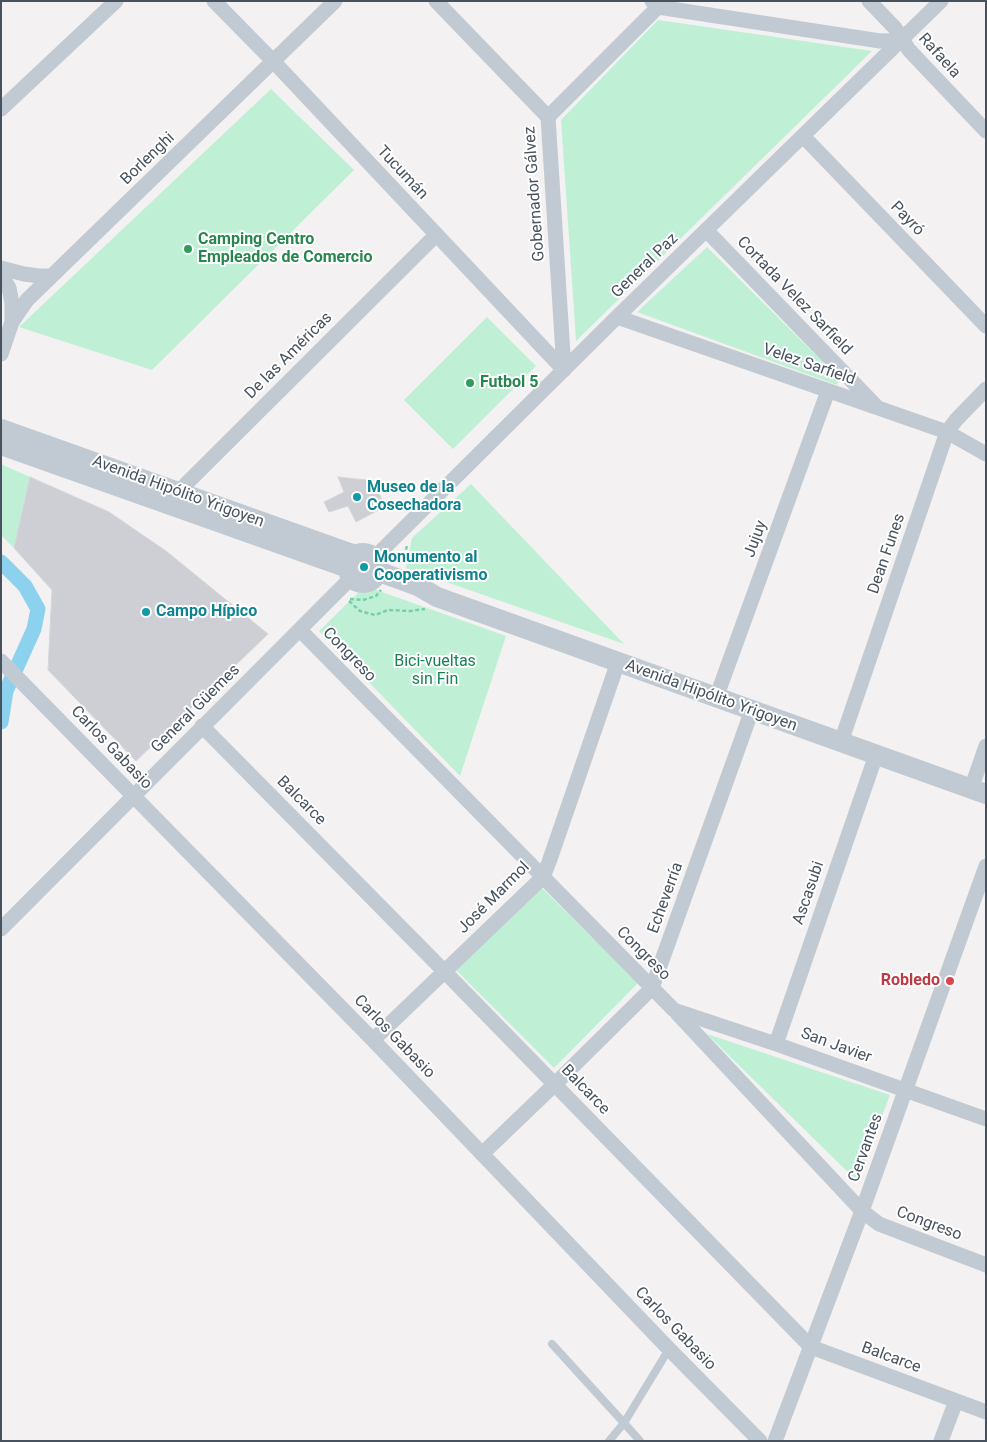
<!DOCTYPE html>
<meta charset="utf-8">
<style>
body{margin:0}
#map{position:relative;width:987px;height:1442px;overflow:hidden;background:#f3f1f1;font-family:Roboto,sans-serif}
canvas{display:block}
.frame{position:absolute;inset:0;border:2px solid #48525f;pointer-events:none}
</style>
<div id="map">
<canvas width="987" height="1442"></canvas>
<div class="frame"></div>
</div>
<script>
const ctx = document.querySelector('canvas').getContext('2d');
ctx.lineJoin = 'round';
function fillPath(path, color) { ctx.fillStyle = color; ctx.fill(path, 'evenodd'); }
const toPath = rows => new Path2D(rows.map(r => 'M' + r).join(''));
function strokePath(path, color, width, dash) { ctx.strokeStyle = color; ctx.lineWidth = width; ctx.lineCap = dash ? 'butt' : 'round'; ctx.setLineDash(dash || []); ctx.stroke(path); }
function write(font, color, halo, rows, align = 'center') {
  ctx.font = font + ' Roboto,sans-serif'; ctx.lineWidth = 4; ctx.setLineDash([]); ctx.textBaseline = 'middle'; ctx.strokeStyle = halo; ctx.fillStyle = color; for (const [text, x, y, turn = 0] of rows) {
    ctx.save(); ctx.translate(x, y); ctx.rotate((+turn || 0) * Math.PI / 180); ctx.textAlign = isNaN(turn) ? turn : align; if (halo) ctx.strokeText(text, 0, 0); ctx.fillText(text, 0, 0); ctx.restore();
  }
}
fillPath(toPath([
 [658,20,872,51,576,341,561,120],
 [271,89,354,170,152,370,19,327],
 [707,247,839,378,837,385,637,312],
 [487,317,536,366,453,449,404,400],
 [1,464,30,477,14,548,1,535],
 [471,484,624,644,406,568,412,538],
 [365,586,506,636,460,776,319,631],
 [540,886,638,983,554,1068,456,970],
 [707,1034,890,1095,857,1181]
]), '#bff0d6');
strokePath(toPath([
 [1,562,25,586,38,609,34,629,6,691,1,722]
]), '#8cd2ee', 15);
const building = toPath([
 [30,477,109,512,166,551,268,634,136,761,48,670,52,590,14,548,30,477],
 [338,477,375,481,384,507,356,522,348,506,329,512,324,502,344,492,338,477]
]);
fillPath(building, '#cdcfd5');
strokePath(building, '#d5d6dc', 1);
strokePath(toPath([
 [402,562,407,546],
 [350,599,363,600,376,596,381,590],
 [349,601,360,611,375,615,388,610,410,611,425,609]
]), '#76cfab', 2.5, [4, 2.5]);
strokePath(toPath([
 [552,1344,624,1423,609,1441],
 [640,1441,624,1423,669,1349]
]), '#c1cad2', 8);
strokePath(toPath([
 [214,1,274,62,564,370],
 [436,1,548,117,564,370],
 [652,1,658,7,880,41,902,40],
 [869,1,895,28,909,50,986,131],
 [1,109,116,1],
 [548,117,658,7],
 [803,136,986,326],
 [706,230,876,406],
 [1,268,24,274,39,276,52,276],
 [1,274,9,288,12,303,12,322],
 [617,317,947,432,986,454],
 [1,354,12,322,27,300,335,1],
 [175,500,178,492,436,235],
 [374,558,617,317,941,1],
 [300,630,673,1009,862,1211,879,1224,986,1265],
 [1,661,373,1040,669,1349,760,1441],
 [716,698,828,391],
 [202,726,445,972,811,1347,986,1412],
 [841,742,947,432,956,420,986,389],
 [971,789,986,746],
 [1,929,352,577],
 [674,1010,776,1044,986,1119],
 [373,1040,543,877,549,862,618,662],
 [776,1044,876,755],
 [482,1154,555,1084,652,988,752,710],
 [775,1441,862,1211,986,866],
 [941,1441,956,1401]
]), '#c1cad2', 15);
strokePath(toPath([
 [1,429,355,555],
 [1,445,348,568],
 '348 568a15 15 0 1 1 30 0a15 15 0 1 1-30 0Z',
 [378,568,385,574,418,586,437,597,986,794]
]), '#c1cad2', 20);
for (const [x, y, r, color] of [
 [188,249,5,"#2e9e5b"],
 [470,383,5,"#2e9e5b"],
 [357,497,5,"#0f9aa8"],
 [364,567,5,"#0f9aa8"],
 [146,612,5,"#0f9aa8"],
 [950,981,5,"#e0444e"]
]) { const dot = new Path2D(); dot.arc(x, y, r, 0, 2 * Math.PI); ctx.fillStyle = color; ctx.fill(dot); strokePath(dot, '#fff', 2); }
write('16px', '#48525f', '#fff', [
 ["Rafaela",939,56,48],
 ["Borlenghi",148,159,-44],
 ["Tucumán",402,173,47],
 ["Gobernador Gálvez",535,194,-94],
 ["Payró",907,219,46],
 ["General Paz",645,266,-44],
 ["Cortada Velez Sarfield",794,296,46],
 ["De las Américas",289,356,-45],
 ["Velez Sarfield",809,365,19],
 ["Avenida Hipólito Yrigoyen",178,492,20],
 ["Jujuy",756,539,-70],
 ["Dean Funes",887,554,-71],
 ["Congreso",349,655,46],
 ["Avenida Hipólito Yrigoyen",711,696,20],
 ["General Güemes",196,709,-45],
 ["Carlos Gabasio",111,748,46],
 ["Balcarce",301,801,45],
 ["Ascasubi",809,893,-71],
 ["José Marmol",494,898,-45],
 ["Echeverría",666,898,-70],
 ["Congreso",643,954,45],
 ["Carlos Gabasio",394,1037,46],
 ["San Javier",836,1046,20],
 ["Balcarce",585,1090,46],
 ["Cervantes",866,1148,-70],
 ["Congreso",929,1224,21],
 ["Carlos Gabasio",675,1329,46],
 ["Balcarce",891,1358,20]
]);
write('bold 16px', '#27864d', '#fff', [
 ["Camping Centro",198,240],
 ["Empleados de Comercio",198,258],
 ["Futbol 5",480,383]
], 'left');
write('bold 16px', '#0d838f', '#fff', [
 ["Museo de la",367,488],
 ["Cosechadora",367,506],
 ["Monumento al",374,558],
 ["Cooperativismo",374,576],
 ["Campo Hípico",156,612]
], 'left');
write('16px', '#168355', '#fff', [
 ["Bici-vueltas",435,662],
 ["sin Fin",435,680]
]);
write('bold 16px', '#be3a42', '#fff', [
 ["Robledo",940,981]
], 'right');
</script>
